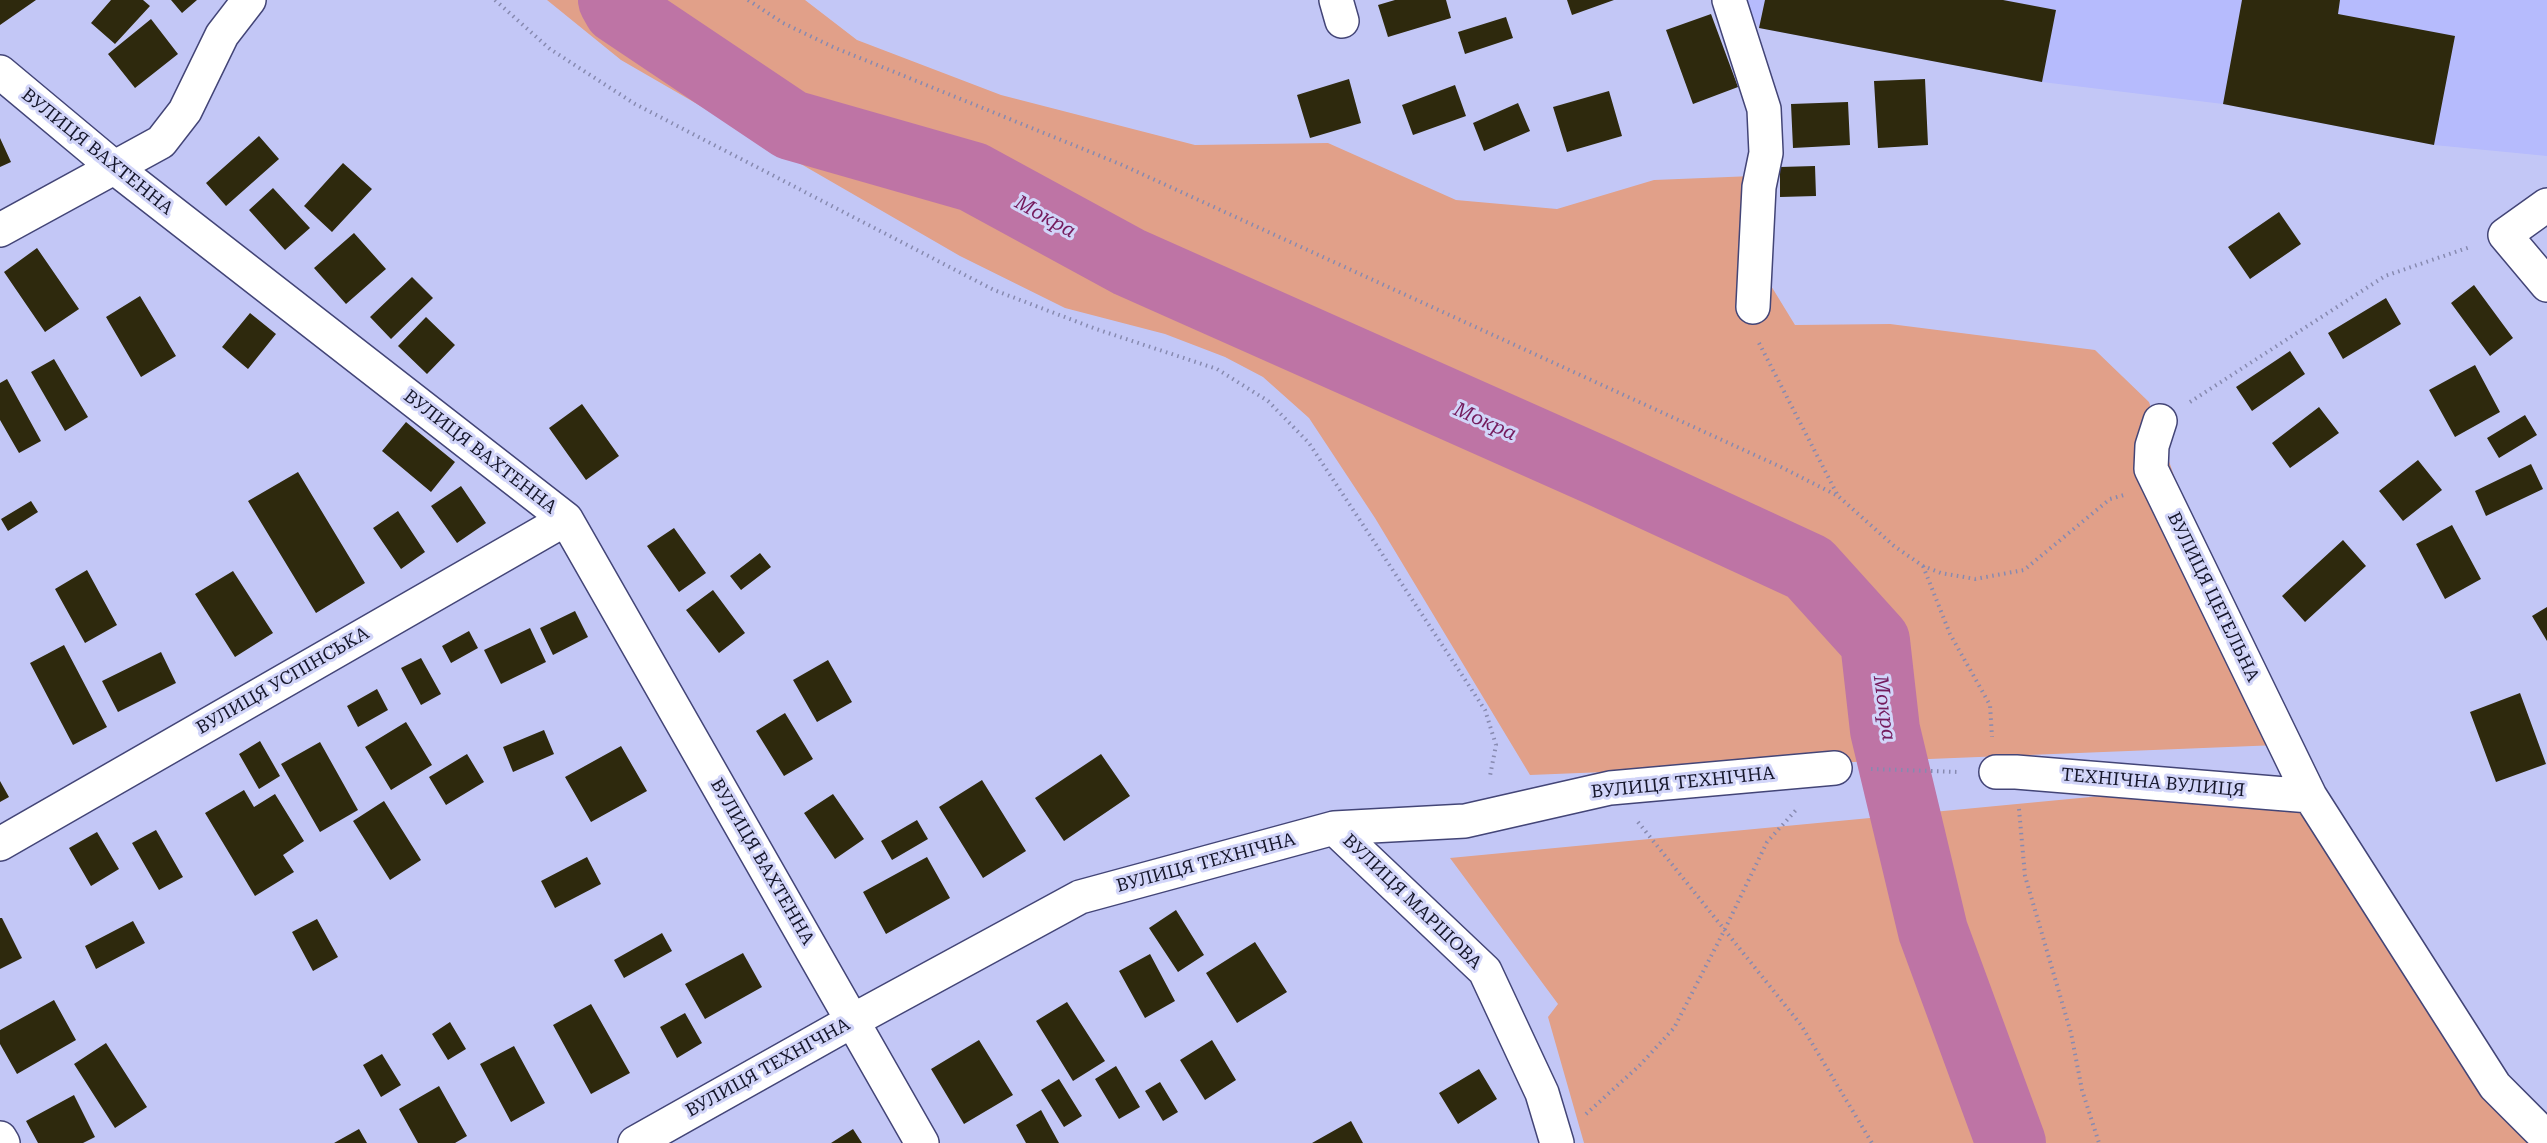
<!DOCTYPE html>
<meta charset="utf-8">
<style>
body{margin:0}
canvas{display:block;background:#c3c7f6}
</style>
<canvas width="2547" height="1143"></canvas>
<script>
const ctx = document.querySelector('canvas').getContext('2d');
ctx.lineJoin = 'round';
function fillPath(path, color) { ctx.fillStyle = color; ctx.fill(path, 'evenodd'); }
const toPath = rows => new Path2D(rows.map(r => 'M' + r).join(''));
function strokePath(path, color, width, dash) { ctx.strokeStyle = color; ctx.lineWidth = width; ctx.lineCap = dash ? 'butt' : 'round'; ctx.setLineDash(dash || []); ctx.stroke(path); }
function write(font, color, halo, rows, align = 'center') {
  ctx.font = font + ' "Roboto Serif",serif'; ctx.lineWidth = 6; ctx.setLineDash([]); ctx.textBaseline = 'middle'; ctx.strokeStyle = halo; ctx.fillStyle = color; for (const [text, x, y, turn = 0] of rows) {
    ctx.save(); ctx.translate(x, y); ctx.rotate((+turn || 0) * Math.PI / 180); ctx.textAlign = isNaN(turn) ? turn : align; if (halo) ctx.strokeText(text, 0, 0); ctx.fillText(text, 0, 0); ctx.restore();
  }
}
fillPath(toPath([
 [1743,0,2547,0,2547,156,2434,145,2223,104,2042,82,1759,28]
]), '#b6bbfd');
fillPath(toPath([
 [547,0,805,0,857,40,1001,95,1195,145,1328,143,1456,200,1557,209,1654,180,1753,176,1765,276,1795,325,1890,324,2095,350,2149,402,2245,686,2278,745,1530,775,1375,518,1309,418,1263,377,1225,357,1165,334,1065,308,960,256,621,60],
 [2290,778,2529,1143,1584,1143,1548,1017,1558,1004,1450,858]
]), '#e1a089');
strokePath(toPath([
 [613,0,618,9,791,125,973,177,1129,262,1601,472,1809,568,1875,641,1885,730,1933,931,2011,1143]
]), '#be74a5', 70);
fillPath(toPath([
 [0,0,36,0,0,25],
 [111,0,143,0,150,6,115,44,91,23],
 [171,0,197,0,182,13],
 [1395,0,1446,0,1451,18,1388,37,1378,5],
 [1567,0,1614,0,1572,15],
 [1765,0,2003,0,2056,10,2042,82,1759,28],
 [2242,0,2340,0,2338,14,2455,36,2434,145,2223,104],
 [1711,14,1738,87,1693,104,1666,30],
 [1506,17,1513,38,1465,54,1458,32],
 [151,19,178,54,135,88,108,54],
 [1349,79,1361,123,1310,138,1297,95],
 [1925,79,1928,145,1878,148,1874,81],
 [1455,85,1466,116,1413,135,1402,105],
 [1609,91,1622,136,1567,152,1553,107],
 [1848,102,1850,145,1793,148,1791,104],
 [1518,103,1530,131,1484,151,1473,123],
 [259,136,279,159,226,206,206,183],
 [0,138,11,162,0,167],
 [343,163,372,189,332,232,304,206],
 [1815,166,1816,196,1780,197,1780,167],
 [273,188,310,228,285,250,249,210],
 [2279,212,2301,244,2250,279,2228,247],
 [354,233,386,269,346,304,314,268],
 [37,248,79,309,45,332,4,272],
 [412,277,433,298,391,339,370,317],
 [2474,285,2513,338,2490,356,2451,303],
 [140,296,176,356,141,377,106,317],
 [2386,298,2401,324,2343,359,2328,333],
 [250,313,276,334,248,369,222,347],
 [426,317,455,345,427,374,398,346],
 [2290,351,2305,374,2252,411,2236,387],
 [54,359,88,417,65,431,31,372],
 [2475,365,2500,412,2455,437,2429,390],
 [7,379,41,441,19,453,0,420,0,383],
 [582,404,619,456,586,480,549,428],
 [2319,407,2339,433,2290,468,2272,443],
 [2525,415,2537,435,2499,458,2487,438],
 [406,422,455,462,431,492,382,451],
 [2418,460,2442,490,2403,521,2379,491],
 [2531,464,2543,489,2486,516,2475,491],
 [298,472,365,583,316,613,248,501],
 [461,486,486,523,457,543,431,506],
 [31,501,38,512,8,531,1,519],
 [398,511,425,552,401,569,373,528],
 [2452,525,2481,579,2445,599,2416,544],
 [674,528,706,573,679,592,647,546],
 [2343,540,2366,566,2305,622,2282,596],
 [760,553,771,567,741,590,730,576],
 [87,570,117,625,85,643,55,589],
 [233,571,273,633,235,657,195,594],
 [713,590,745,633,719,653,686,610],
 [2547,607,2547,641,2532,616],
 [575,611,588,637,553,655,540,628],
 [530,628,546,662,501,684,484,650],
 [469,631,478,648,451,663,442,646],
 [64,645,107,727,73,745,30,663],
 [161,652,176,683,118,712,102,681],
 [421,658,441,694,421,705,401,668],
 [828,660,852,702,817,722,793,680],
 [377,689,388,710,358,727,347,706],
 [2520,693,2546,764,2496,782,2470,712],
 [785,713,813,759,784,776,756,731],
 [406,722,432,765,391,790,365,747],
 [544,730,554,754,513,772,503,747],
 [260,741,280,776,259,789,239,754],
 [320,742,358,810,320,832,281,764],
 [621,746,647,791,591,822,565,777],
 [467,754,484,782,446,805,429,777],
 [1101,754,1130,796,1064,841,1035,798],
 [982,780,1026,851,983,878,939,807],
 [0,781,9,797,0,802],
 [244,790,254,807,275,794,304,841,283,855,294,872,255,896,205,813],
 [833,794,864,839,835,859,804,813],
 [384,801,421,860,390,880,353,821],
 [917,820,928,839,892,860,881,841],
 [156,830,183,877,159,890,132,843],
 [97,832,119,869,91,886,69,848],
 [587,857,601,884,555,908,541,881],
 [927,857,950,898,886,934,863,892],
 [1176,910,1204,955,1178,972,1149,928],
 [0,918,2,918,22,958,0,969],
 [317,919,338,957,313,971,292,932],
 [133,921,145,943,96,969,85,946],
 [662,933,672,951,624,978,614,960],
 [1255,942,1287,992,1237,1023,1206,973],
 [743,953,762,987,705,1019,685,984],
 [1150,954,1175,1001,1145,1018,1119,971],
 [54,1000,76,1040,17,1074,0,1044,0,1030],
 [1067,1002,1105,1061,1073,1081,1036,1021],
 [591,1004,630,1073,591,1094,553,1025],
 [685,1013,702,1043,677,1058,660,1027],
 [450,1022,466,1049,448,1060,432,1034],
 [979,1040,1013,1095,964,1124,931,1069],
 [1212,1040,1236,1080,1205,1100,1180,1060],
 [106,1043,147,1107,115,1128,74,1064],
 [514,1046,545,1103,511,1122,480,1064],
 [382,1054,401,1085,381,1097,363,1065],
 [1116,1066,1140,1107,1119,1119,1095,1079],
 [1479,1069,1497,1099,1458,1124,1439,1093],
 [1059,1079,1082,1116,1064,1127,1041,1090],
 [1160,1082,1178,1112,1163,1121,1145,1091],
 [439,1086,467,1136,455,1143,418,1143,399,1109],
 [74,1095,95,1137,83,1143,38,1143,26,1121],
 [1041,1110,1059,1143,1026,1143,1016,1125],
 [1351,1121,1363,1143,1312,1143],
 [359,1129,367,1143,334,1143],
 [853,1129,862,1143,831,1143]
]), '#2e290d');
const minor = toPath([
 [1336,0,1342,21],
 [1729,0,1764,109,1766,153,1759,187,1753,307],
 [0,72,115,168,566,519,922,1143],
 [2547,205,2505,235,2547,285],
 [0,230,161,142,185,111,222,35,249,0],
 [2160,421,2152,446,2151,469,2310,796,2495,1086,2547,1138],
 [1996,772,2016,772,2310,796],
 [1334,828,1485,971,1542,1093,1557,1143],
 [0,844,566,519],
 [0,1138,3,1143],
 [635,1143,852,1021,1080,897,1334,828,1465,821,1610,788,1835,768]
]);
strokePath(minor, '#434577', 36);
strokePath(toPath([
 [495,0,550,49,635,104,994,290,1096,329,1217,369,1268,401,1309,443,1485,710,1496,745,1490,776],
 [748,0,783,23,833,47,1120,164,1781,467,1838,496,1894,546,1923,566,1941,573,1975,579,2024,570,2110,499,2124,495],
 [1759,343,1838,496],
 [2190,402,2385,276,2470,247],
 [1923,566,1950,634,1990,705,1992,737],
 [1871,769,1960,772],
 [2019,809,2025,876,2071,1033,2082,1090,2099,1143],
 [1638,822,1801,1025,1872,1143],
 [1586,1114,1640,1065,1674,1028,1724,931,1767,842,1797,809]
]), '#878ab0', 4, [1.5, 4.5]);
strokePath(minor, '#fff', 33);
write('18px', '#15162a', '#d2d5f9', [
 ["ВУЛИЦЯ ВАХТЕННА",97,152,39],
 ["ВУЛИЦЯ ВАХТЕННА",480,452,38],
 ["ВУЛИЦЯ ЦЕГЕЛЬНА",2213,597,64],
 ["ВУЛИЦЯ УСПІНСЬКА",283,681,-30],
 ["ВУЛИЦЯ ТЕХНІЧНА",1683,783,-6],
 ["ТЕХНІЧНА ВУЛИЦЯ",2153,783,5],
 ["ВУЛИЦЯ ВАХТЕННА",762,862,60],
 ["ВУЛИЦЯ ТЕХНІЧНА",1206,863,-15],
 ["ВУЛИЦЯ МАРШОВА",1412,902,44],
 ["ВУЛИЦЯ ТЕХНІЧНА",768,1068,-29]
]);
write('italic 20px', '#741b5d', '#d2d5f9', [
 ["Мокра",1045,217,29],
 ["Мокра",1485,422,24],
 ["Мокра",1884,708,82]
]);
</script>
